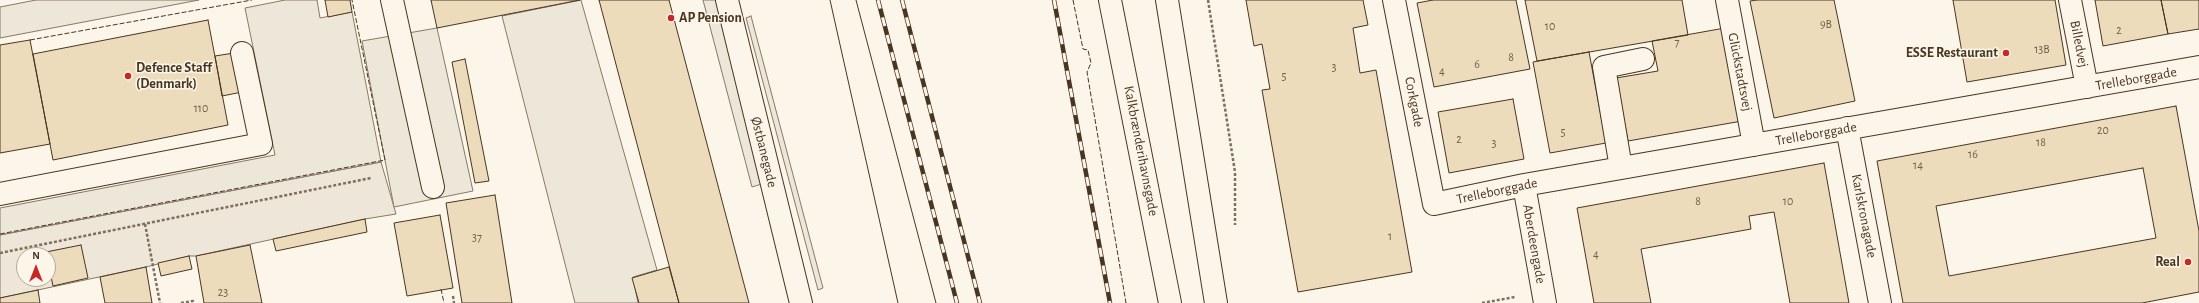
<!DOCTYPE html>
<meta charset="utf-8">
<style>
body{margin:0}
#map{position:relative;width:2199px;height:303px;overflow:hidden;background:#fbf6e9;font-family:"Alegreya Sans",sans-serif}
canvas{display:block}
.north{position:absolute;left:16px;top:247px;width:40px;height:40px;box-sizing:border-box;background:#fbf6e9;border:1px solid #b4a999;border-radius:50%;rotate:0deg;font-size:11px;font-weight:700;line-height:16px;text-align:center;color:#4a3520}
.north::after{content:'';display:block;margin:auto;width:14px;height:18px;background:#c62828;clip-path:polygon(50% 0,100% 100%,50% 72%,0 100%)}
</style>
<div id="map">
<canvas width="2199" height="303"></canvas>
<div class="north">N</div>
</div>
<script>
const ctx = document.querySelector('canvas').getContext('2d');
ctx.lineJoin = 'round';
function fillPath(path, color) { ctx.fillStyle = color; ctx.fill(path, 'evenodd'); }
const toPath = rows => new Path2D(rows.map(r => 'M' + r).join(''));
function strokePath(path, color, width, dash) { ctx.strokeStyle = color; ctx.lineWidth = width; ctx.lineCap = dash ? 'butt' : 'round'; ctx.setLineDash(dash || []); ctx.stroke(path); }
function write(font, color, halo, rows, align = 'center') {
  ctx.font = font + ' "Alegreya Sans",sans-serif'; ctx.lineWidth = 3; ctx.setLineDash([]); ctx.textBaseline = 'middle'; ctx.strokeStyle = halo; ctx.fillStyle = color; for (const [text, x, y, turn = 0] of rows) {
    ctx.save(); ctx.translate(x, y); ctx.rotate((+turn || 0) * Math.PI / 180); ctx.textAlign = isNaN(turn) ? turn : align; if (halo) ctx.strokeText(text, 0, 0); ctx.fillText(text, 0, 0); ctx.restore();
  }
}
const green = toPath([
 [751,16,823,288,818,290,746,18,751,16],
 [381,162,396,214,365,219,196,256,189,256,146,267,0,298,0,235,381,162],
 [24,255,48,255,48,279,24,279,24,255]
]);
fillPath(green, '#ede6d9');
strokePath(green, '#887966', 1);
const parking = toPath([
 [36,0,199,0,0,38,0,7,36,0],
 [285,0,317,0,320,18,352,12,381,162,0,235,0,208,275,155,245,8,285,0],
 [581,0,657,270,633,277,638,303,575,303,502,16,581,0],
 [703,0,716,0,765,183,752,187,703,0],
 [437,28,473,191,394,207,362,41,437,28]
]);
fillPath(parking, '#ede7d9');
strokePath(parking, '#887966', 1);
const building = toPath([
 [325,0,350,0,352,12,328,17,325,0],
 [431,0,580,0,437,28,431,0],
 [599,0,669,0,749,303,679,303,599,0],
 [1246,0,1363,0,1368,25,1353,28,1360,73,1376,70,1412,272,1298,292,1262,90,1270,89,1262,44,1254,46,1246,0],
 [1433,0,1516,0,1530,69,1434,87,1417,3,1433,0],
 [1525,0,1682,0,1688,35,1537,61,1525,0],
 [1757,0,1834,0,1855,101,1774,118,1750,1,1757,0],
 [1953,0,2055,0,2066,65,1967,82,1953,0],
 [2095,0,2161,0,2168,34,2103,46,2095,0],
 [2161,0,2199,0,2199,29,2168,34,2161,0],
 [208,20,228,125,53,160,33,54,208,20],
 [1725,28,1742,121,1628,141,1616,78,1658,71,1652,41,1725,28],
 [30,40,50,144,0,153,0,45,30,40],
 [1589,52,1606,143,1550,153,1533,62,1589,52],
 [234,53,242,92,222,96,215,56,234,53],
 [465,59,489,181,475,183,452,62,465,59],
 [1513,99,1524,159,1449,173,1438,112,1513,99],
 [2176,106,2199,231,2199,292,2142,303,1903,303,1877,161,2176,106],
 [2143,168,2156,238,1949,276,1936,206,2143,168],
 [1824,163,1849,303,1790,303,1774,212,1749,216,1751,229,1641,249,1651,303,1594,303,1577,208,1824,163],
 [495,195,512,303,462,303,446,203,495,195],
 [440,215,453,288,407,296,394,223,440,215],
 [365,219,367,232,276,251,273,239,365,219],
 [81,245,88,278,53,286,46,252,81,245],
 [250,245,262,303,204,303,196,256,250,245],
 [189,256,192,269,161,276,158,263,189,256],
 [146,267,152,303,105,303,100,277,146,267],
 [669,267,679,303,639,303,632,278,669,267],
 [38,290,40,303,0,303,0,298,38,290]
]);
fillPath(building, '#ecdcbc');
strokePath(building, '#4a3520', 1);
const minor = toPath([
 [392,0,433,187],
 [727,0,801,303],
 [1394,0,1434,204,1524,185,2199,67],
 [1727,0,1754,145],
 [2070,0,2087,87],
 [1847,128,1880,303],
 [1621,168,1604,67,1643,59],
 [1524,185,1545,303],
 [0,194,261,144,242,53]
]);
const major = toPath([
 [1110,0,1170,303],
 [1167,0,1216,303]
]);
strokePath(minor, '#4a3520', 24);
strokePath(major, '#4a3520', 24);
strokePath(toPath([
 [1208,0,1235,172,1235,225],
 [145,224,160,303],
 [0,253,371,178],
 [453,296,454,303],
 [181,303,193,301,194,303],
 [1482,303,1515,297]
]), '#7f6f5c', 2.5, [3, 2]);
strokePath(minor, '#fbf6e9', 22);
strokePath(major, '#fbf6e9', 22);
strokePath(toPath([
 [830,0,898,303],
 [856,0,936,303]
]), '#4a3520', 1);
const rail = toPath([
 [878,0,957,303],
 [902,0,980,303],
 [1054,0,1110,303]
]);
strokePath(rail, '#4a3520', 4.5);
strokePath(rail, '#fbf6e9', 3, [9]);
strokePath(toPath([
 [1073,0,1083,49,1088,50,1091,63,1087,72,1126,303],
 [30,40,252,0],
 [0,234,385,160,352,0],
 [441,289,444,303]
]), '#4a3520', 1, [5, 2]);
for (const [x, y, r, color] of [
 [671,18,4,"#c62828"],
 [2006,53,4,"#c62828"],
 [128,76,4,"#c62828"],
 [2188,262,4,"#c62828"]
]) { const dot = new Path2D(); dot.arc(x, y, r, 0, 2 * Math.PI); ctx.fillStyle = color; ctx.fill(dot); strokePath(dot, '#fbf6e9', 1.5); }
write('12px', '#725f47', null, [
 ["9B",1826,24],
 ["10",1550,26],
 ["2",2119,30],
 ["7",1677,42],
 ["13B",2042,49],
 ["8",1511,57],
 ["6",1477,64],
 ["3",1334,67],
 ["4",1442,71],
 ["5",1284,76],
 ["110",201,108],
 ["20",2103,130],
 ["5",1563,132],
 ["2",1459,139],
 ["18",2041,142],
 ["3",1494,143],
 ["16",1973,154],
 ["14",1918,165],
 ["8",1698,201],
 ["10",1788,201],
 ["1",1390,236],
 ["37",477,237],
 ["4",1596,254],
 ["23",223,292]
]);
write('bold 14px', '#4a3520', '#fbf6e9', [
 ["AP Pension",679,18],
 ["ESSE Restaurant",1998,53,"right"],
 ["Defence Staff",136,68],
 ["(Denmark)",136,84],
 ["Real",2180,262,"right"]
], 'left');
write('14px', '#4a3520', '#fbf6e9', [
 ["Billedvej",2079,44,79],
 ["Glückstadtsvej",1740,72,79],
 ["Trelleborggade",2136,79,-10],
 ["Corkgade",1414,102,79],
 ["Trelleborggade",1816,134,-10],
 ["Kalkbrænderihavnsgade",1141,151,79],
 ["Østbanegade",764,152,76],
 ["Trelleborggade",1497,191,-12],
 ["Karlskronagade",1864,216,79],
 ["Aberdeengade",1534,244,80]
]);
</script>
